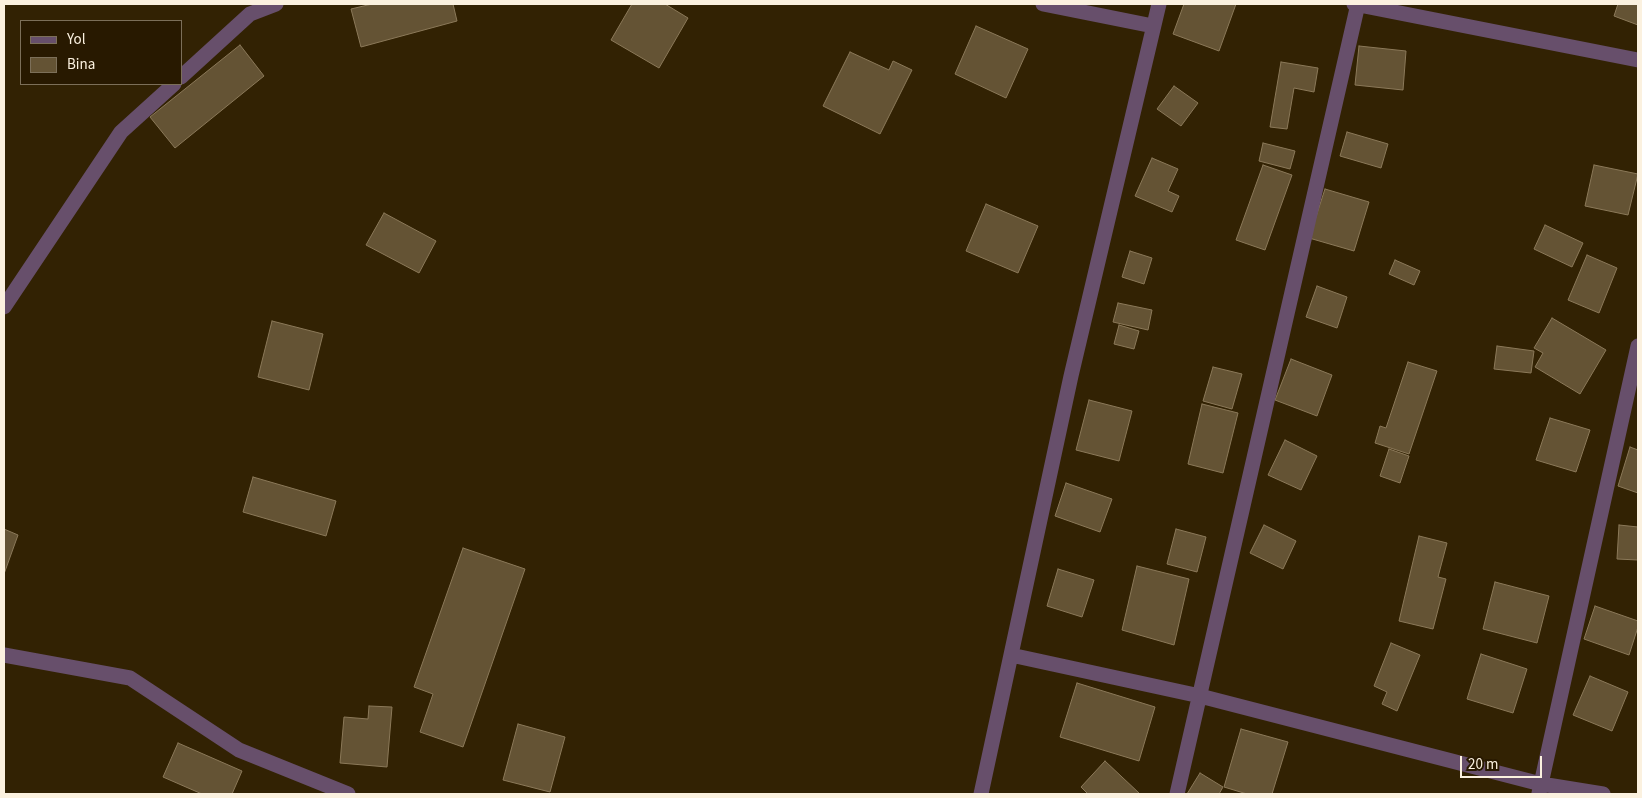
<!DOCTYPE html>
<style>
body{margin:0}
#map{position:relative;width:1642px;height:798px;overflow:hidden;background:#322203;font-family:"Source Sans 3",sans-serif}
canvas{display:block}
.frame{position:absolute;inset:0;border:5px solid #fbf1df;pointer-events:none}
.legend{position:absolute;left:20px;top:20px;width:162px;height:65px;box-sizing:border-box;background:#281900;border:1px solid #7c6f59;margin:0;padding:6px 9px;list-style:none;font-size:15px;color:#fbf1df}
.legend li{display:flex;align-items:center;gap:10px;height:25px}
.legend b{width:25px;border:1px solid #7c6f59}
.scale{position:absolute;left:1460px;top:756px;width:82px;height:22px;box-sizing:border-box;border:2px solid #fbf1df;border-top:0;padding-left:6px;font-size:15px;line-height:18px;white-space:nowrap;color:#fbf1df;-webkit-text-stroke:4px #281900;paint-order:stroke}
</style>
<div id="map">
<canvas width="1642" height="798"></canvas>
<div class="frame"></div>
<ul class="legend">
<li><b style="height:6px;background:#674f6b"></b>Yol</li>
<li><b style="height:14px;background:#645334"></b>Bina</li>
</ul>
<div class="scale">20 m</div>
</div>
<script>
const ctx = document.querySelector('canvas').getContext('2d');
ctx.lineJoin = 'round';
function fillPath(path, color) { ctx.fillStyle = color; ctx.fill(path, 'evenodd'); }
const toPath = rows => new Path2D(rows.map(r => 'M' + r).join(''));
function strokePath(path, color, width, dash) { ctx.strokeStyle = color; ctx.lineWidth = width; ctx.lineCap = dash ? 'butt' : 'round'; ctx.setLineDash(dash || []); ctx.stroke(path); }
const building = toPath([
 [372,4,453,4,457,21,361,47,351,9,372,4],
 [632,4,665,4,688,18,659,68,611,40,632,4],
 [1184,4,1236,4,1219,51,1173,34,1184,4],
 [1618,4,1638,4,1638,25,1614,16,1618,4],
 [976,26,1028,49,1006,98,955,74,976,26],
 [240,45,264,76,175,148,150,117,240,45],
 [1359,46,1406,51,1403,90,1355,85,1359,46],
 [850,52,889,70,893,61,912,70,880,134,823,106,850,52],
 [1281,62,1318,68,1314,92,1294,88,1287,129,1270,127,1281,62],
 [1174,86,1198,103,1181,126,1157,109,1174,86],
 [1347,132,1388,144,1381,168,1340,156,1347,132],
 [1263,143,1295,151,1290,169,1259,161,1263,143],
 [1152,158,1178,169,1168,191,1179,196,1172,212,1135,196,1152,158],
 [1263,165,1292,175,1265,250,1236,240,1263,165],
 [1594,165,1638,174,1628,215,1585,206,1594,165],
 [1325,189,1369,202,1354,251,1309,238,1325,189],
 [986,204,1038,226,1018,273,966,251,986,204],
 [384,213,436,241,419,273,366,245,384,213],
 [1545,225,1583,243,1572,267,1534,249,1545,225],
 [1130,251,1152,258,1144,284,1122,277,1130,251],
 [1587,255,1617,268,1599,313,1568,300,1587,255],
 [1395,260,1420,271,1414,285,1389,274,1395,260],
 [1317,286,1347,297,1337,328,1306,317,1317,286],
 [1118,303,1152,310,1148,330,1113,322,1118,303],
 [1552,318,1606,350,1580,394,1535,367,1543,353,1534,348,1552,318],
 [272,321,323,334,309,390,258,377,272,321],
 [1119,325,1139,331,1134,349,1114,344,1119,325],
 [1497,346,1534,351,1531,373,1494,369,1497,346],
 [1291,359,1332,375,1317,416,1275,400,1291,359],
 [1408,362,1437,371,1409,454,1375,443,1380,426,1386,428,1408,362],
 [1213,367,1242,374,1232,409,1203,401,1213,367],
 [1089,400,1132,411,1119,461,1076,450,1089,400],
 [1202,404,1238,413,1223,473,1188,464,1202,404],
 [1550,418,1590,430,1576,472,1536,460,1550,418],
 [1285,440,1317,456,1301,490,1268,475,1285,440],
 [1630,447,1638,450,1638,493,1618,486,1630,447],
 [1389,449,1409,456,1400,483,1380,476,1389,449],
 [253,477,336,501,326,536,243,512,253,477],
 [1066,483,1112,499,1100,532,1055,516,1066,483],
 [1264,525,1296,541,1283,569,1250,553,1264,525],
 [1619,525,1638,527,1638,560,1617,559,1619,525],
 [4,529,18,535,4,574,4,529],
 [1176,529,1206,537,1197,572,1167,564,1176,529],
 [1419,536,1447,543,1438,577,1446,579,1433,629,1399,621,1419,536],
 [463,548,525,569,463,747,420,732,433,694,414,687,463,548],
 [1137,566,1189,579,1174,645,1122,630,1137,566],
 [1058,569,1094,580,1082,617,1047,606,1058,569],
 [1495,582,1549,596,1537,643,1483,629,1495,582],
 [1595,606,1638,621,1638,627,1629,655,1584,639,1595,606],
 [1391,643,1420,655,1397,711,1382,704,1387,692,1374,686,1391,643],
 [1481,654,1527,669,1513,713,1467,699,1481,654],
 [1590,676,1628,692,1612,731,1573,715,1590,676],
 [1077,683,1155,707,1139,761,1060,737,1077,683],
 [369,706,392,707,387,767,340,763,344,717,368,719,369,706],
 [518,724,565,737,550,792,503,780,518,724],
 [1241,729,1288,742,1272,794,1247,794,1224,787,1241,729],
 [178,743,242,771,232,794,202,794,163,777,178,743],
 [1105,761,1139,793,1138,794,1088,794,1081,787,1105,761],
 [1200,773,1223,787,1219,794,1187,794,1200,773]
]);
fillPath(building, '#645334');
strokePath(building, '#8b7959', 1);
strokePath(toPath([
 [1043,4,1153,26],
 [1354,4,1638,60],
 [181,77,250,14,276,4],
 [4,307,121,132,174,84],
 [4,655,130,678,239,750,348,794],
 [1011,655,1200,696,1541,784,1603,794],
 [1539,793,1638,346],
 [981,794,1071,376,1159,4],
 [1177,794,1358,4]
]), '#674f6b', 15);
</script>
